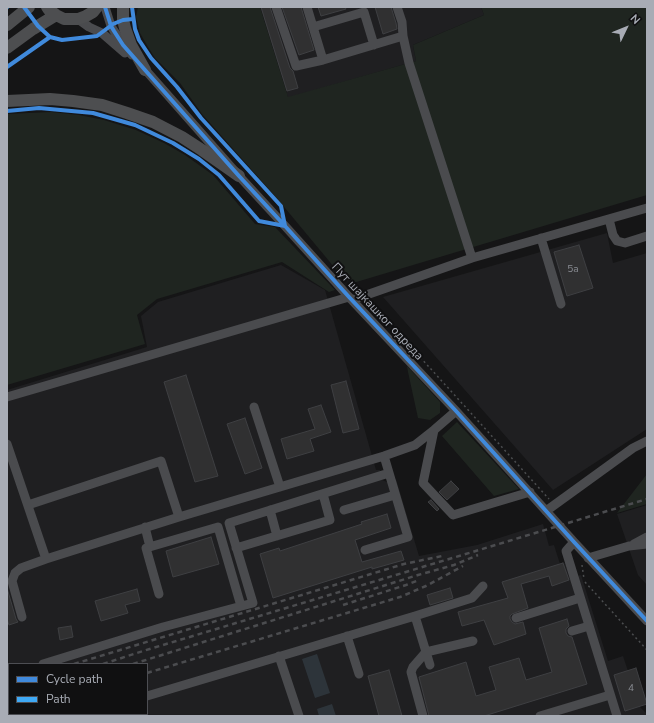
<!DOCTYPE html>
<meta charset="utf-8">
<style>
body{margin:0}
#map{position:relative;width:654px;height:723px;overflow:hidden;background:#151516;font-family:"Nunito Sans",sans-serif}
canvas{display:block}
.frame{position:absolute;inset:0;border:8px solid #a8acb5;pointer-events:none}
.legend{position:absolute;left:8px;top:663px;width:140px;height:52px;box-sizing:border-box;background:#101011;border:1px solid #4d4e53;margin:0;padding:5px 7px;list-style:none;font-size:12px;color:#a8acb5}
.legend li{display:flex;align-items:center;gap:8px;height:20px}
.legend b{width:20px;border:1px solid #4d4e53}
.north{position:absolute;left:606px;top:8px;width:40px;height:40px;-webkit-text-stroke:3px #101011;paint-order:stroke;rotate:47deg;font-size:11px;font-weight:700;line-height:16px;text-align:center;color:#a8acb5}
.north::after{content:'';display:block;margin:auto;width:14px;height:18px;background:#a8acb5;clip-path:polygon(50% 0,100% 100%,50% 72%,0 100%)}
</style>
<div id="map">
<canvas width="654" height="723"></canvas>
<div class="frame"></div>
<ul class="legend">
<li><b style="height:5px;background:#408adc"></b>Cycle path</li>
<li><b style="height:5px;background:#3fa9f5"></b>Path</li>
</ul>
<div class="north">N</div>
</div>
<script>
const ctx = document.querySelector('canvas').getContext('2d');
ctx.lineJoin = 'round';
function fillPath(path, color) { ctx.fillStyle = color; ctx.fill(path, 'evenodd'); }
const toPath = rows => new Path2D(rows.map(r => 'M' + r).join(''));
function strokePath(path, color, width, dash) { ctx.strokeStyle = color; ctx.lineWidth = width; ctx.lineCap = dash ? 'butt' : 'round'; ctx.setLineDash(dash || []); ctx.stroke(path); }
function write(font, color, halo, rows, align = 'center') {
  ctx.font = font + ' "Nunito Sans",sans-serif'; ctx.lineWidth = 4; ctx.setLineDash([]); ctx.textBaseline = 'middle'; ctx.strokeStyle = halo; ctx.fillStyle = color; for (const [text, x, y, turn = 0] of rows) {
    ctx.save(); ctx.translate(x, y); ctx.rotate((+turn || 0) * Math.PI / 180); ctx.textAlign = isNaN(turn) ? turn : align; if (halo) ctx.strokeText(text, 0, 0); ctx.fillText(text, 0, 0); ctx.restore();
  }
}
fillPath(toPath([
 [260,7,481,7,484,15,413,45,416,61,288,98],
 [607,233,613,263,647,253,647,429,553,490,383,297],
 [281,265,325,290,376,470,380,470,382,480,387,482,396,479,419,556,477,545,543,524,549,546,554,545,560,564,565,563,567,568,573,566,577,576,581,575,608,661,623,656,640,707,647,714,647,716,7,716,7,390,147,347,141,316,158,302],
 [9,664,147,664,147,714,9,714],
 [647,505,647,585,638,575,617,514]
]), '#1f1f21');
fillPath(toPath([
 [138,7,260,7,288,97,416,61,413,45,484,15,481,7,647,7,647,195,353,283,344,279,275,196,202,114,180,83,155,58,148,47,140,33,136,17],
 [51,112,79,115,104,120,136,130,164,143,185,155,213,175,255,224,275,227,335,290,329,292,282,262,157,299,137,315,145,344,7,385,7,114],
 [407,366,440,402,440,413,430,420,418,418,408,372],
 [457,422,519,489,494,496,442,436],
 [647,474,647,504,617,513]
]), '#1f2520');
fillPath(toPath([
 [317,654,330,693,315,698,302,659],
 [332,704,336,716,319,716,317,709]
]), '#2d343a');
const building = toPath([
 [261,7,270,7,290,68,293,71,298,88,287,91,261,7],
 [282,7,301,7,314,50,299,55,282,7],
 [318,7,345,7,346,9,321,16,318,7],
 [375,7,391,7,396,23,397,29,383,34,375,7],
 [579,245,593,288,567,296,554,252,579,245],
 [186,375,218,476,195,482,164,382,186,375],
 [346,381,359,429,343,433,331,385,346,381],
 [321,405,331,432,310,439,314,451,287,459,281,439,315,429,308,409,321,405],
 [245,418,262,468,245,474,227,424,245,418],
 [451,481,459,489,447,500,439,492,451,481],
 [431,500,439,509,437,511,428,502,431,500],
 [387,514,391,528,355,540,362,562,401,551,404,560,372,569,372,567,273,598,260,554,279,548,280,551,362,524,361,522,387,514],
 [211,537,219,564,173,577,166,551,211,537],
 [563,563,569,580,552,586,549,576,521,584,528,608,512,614,510,616,510,619,512,622,515,624,523,622,526,634,494,645,484,620,462,626,458,612,508,598,502,582,563,563],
 [7,588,16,619,18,622,9,625,7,619,7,588],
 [450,588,453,598,430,605,427,595,450,588],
 [137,589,140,601,125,605,128,613,101,621,95,601,137,589],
 [567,619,569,626,566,629,566,633,568,636,572,637,587,684,484,716,429,716,419,677,466,662,476,696,496,690,489,667,519,658,526,680,552,672,539,628,567,619],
 [71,626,73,637,60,640,58,628,71,626],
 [636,668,647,704,625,711,614,675,636,668],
 [389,670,402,716,379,716,368,676,389,670]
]);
fillPath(building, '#303031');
strokePath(building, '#3e3f42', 1);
strokePath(toPath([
 [370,302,549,499],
 [582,565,584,579],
 [585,582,647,650]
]), '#4b4d4f', 1.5, [2, 3]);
strokePath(toPath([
 [105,7,111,26,114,31,132,55],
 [276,7,296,66,323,60,403,36,402,22,397,7],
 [307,7,313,27],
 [78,19,89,27,102,33,125,53],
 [403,36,409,63,472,258],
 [323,60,313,27,364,12,374,45],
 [142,66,239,176,285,226,349,297,456,411,574,542,647,621],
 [609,219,613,235,617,241,625,243,647,236],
 [541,238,561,304],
 [352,300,472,258,647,208],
 [7,397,349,297],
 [254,407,280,487],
 [434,430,423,483,453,515,530,492],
 [7,444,46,559,179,517,384,456,415,445,434,430,456,411],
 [28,505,161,461,179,517],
 [270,510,277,536],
 [344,510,395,495],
 [546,511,633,448,647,441],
 [145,527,150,547],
 [574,542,566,551,617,716],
 [634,544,647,537],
 [236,548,330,520,323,494],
 [365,550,408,537,384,456],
 [588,558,629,546,647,544],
 [159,594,146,548,218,527,241,606],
 [415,616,430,665],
 [22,617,12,581,15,573,21,568,46,559],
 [516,618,580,598],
 [572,631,589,626],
 [347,636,359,674],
 [279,656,299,716],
 [43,664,163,627,253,603,229,523,389,473],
 [7,675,9,674],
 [147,696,415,616,472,598,483,586],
 [83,716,89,714],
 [423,716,411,672,413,667,426,652,473,641],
 [540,716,610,695]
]), '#4a4b4e', 9);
strokePath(toPath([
 [47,7,49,10,56,15,64,19,78,19,86,16,93,12,97,7],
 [123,7,123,20,125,28,131,45,145,70],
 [7,25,29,7],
 [7,48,33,29,56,15],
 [7,101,50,99,73,101,102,105,127,113,153,122,182,137,202,150,239,176]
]), '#4d4e50', 12);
strokePath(toPath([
 [343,605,406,585,419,580],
 [74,664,404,564,442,556],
 [103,664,143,651,489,547,647,499],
 [133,664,418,575,454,565,478,555],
 [147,673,400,597,426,586,463,566],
 [7,684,9,683],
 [7,698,9,698],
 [29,716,33,714]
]), '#4b4c4f', 2.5, [5, 4]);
strokePath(toPath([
 [7,8,8,7]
]), '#3fa9f5', 3, [6, 3]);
strokePath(toPath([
 [24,7,38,26,50,37,62,40,97,36,113,24,123,20,133,19],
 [105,7,111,26,114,31,123,45,145,70,239,176,285,226,349,297,456,411,574,542,647,621],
 [7,67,50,37],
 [7,111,39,108,93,113,135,125,173,143,199,159,219,175,259,221,285,226,281,206,201,118,177,87,151,58,139,40,135,29,132,7]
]), '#408adc', 4);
write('10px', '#8a8d94', null, [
 ["5a",573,270],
 ["4",631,689]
]);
write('12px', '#a8acb5', '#101011', [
 ["Пут шајкашког одреда",377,312,47]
]);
</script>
